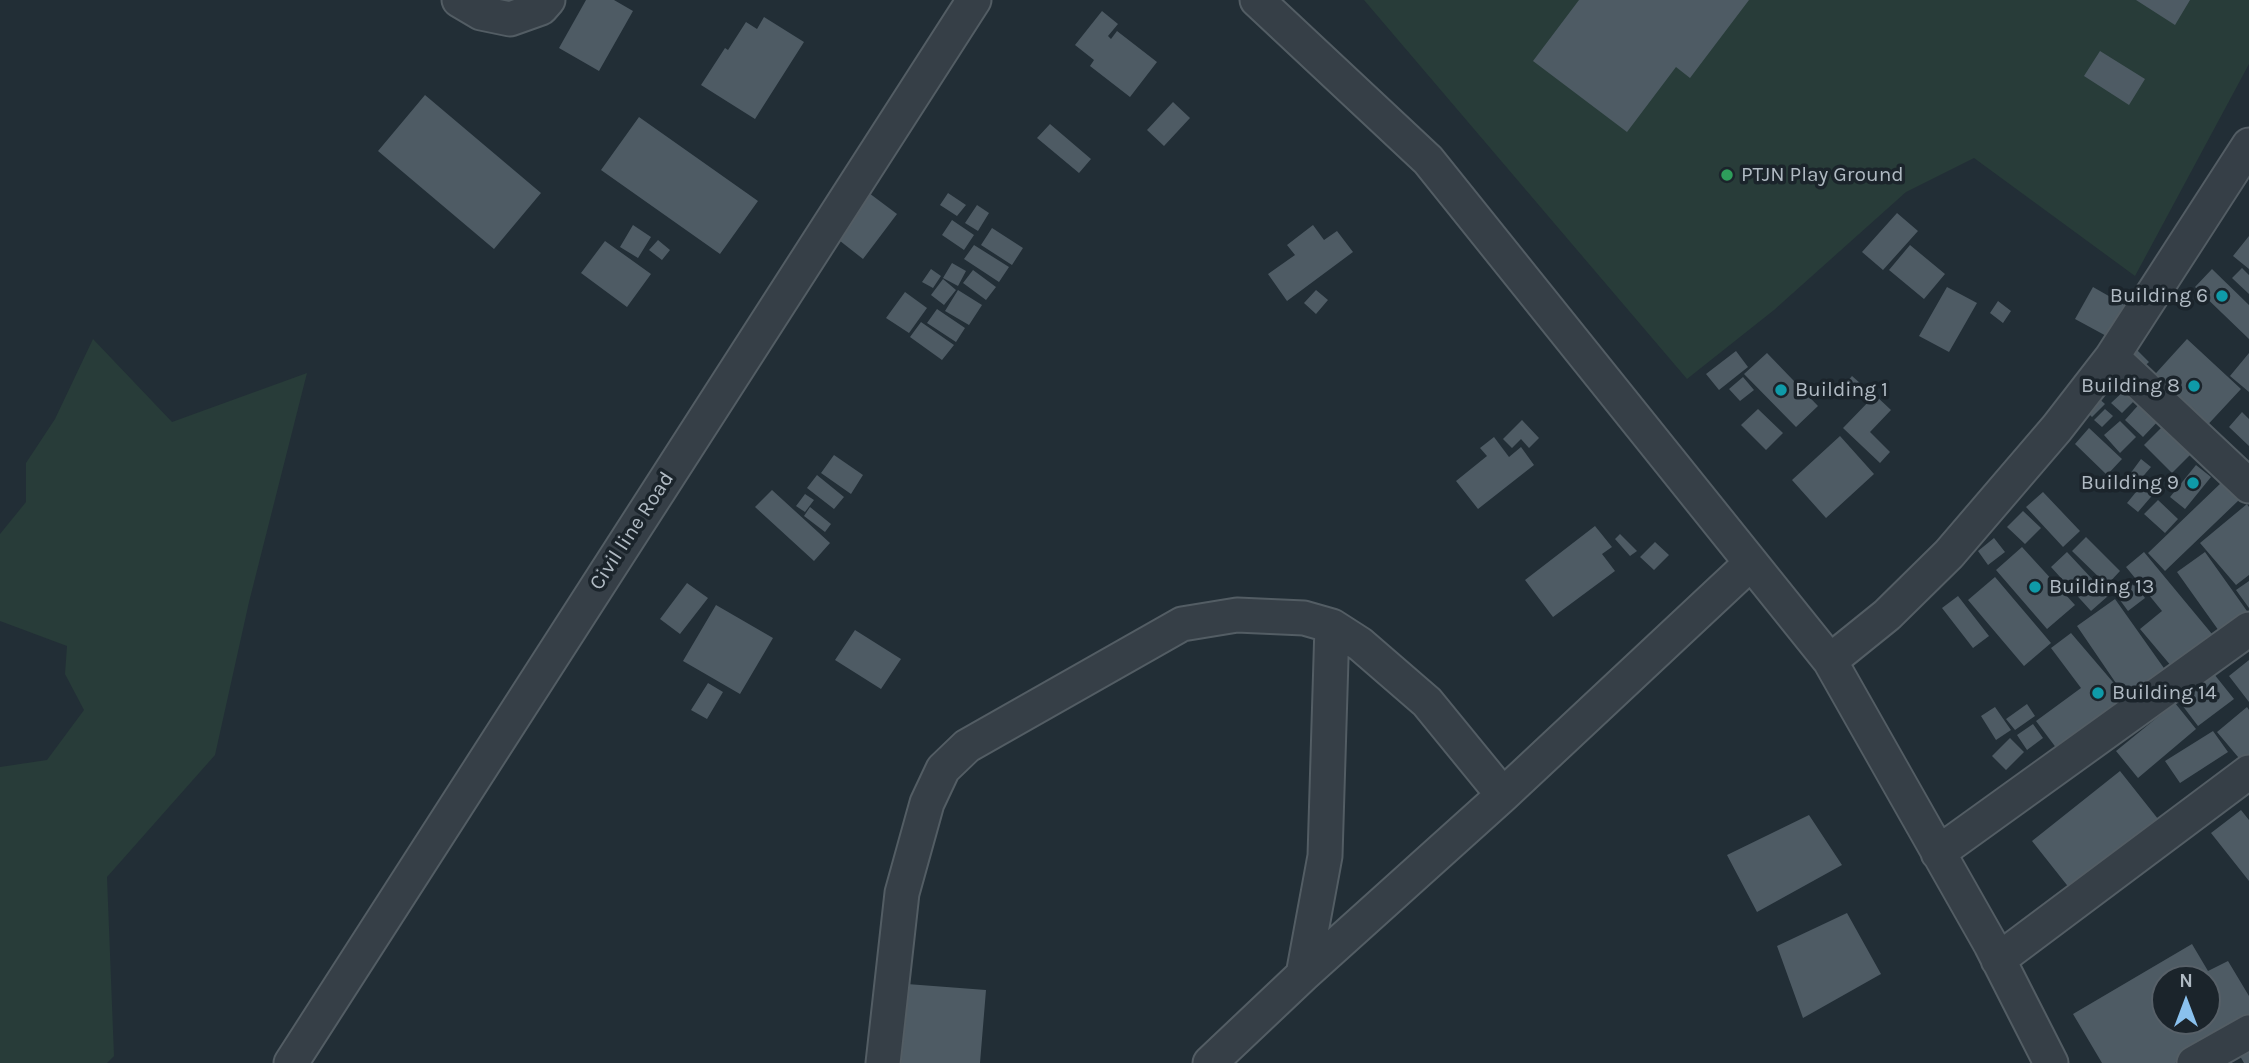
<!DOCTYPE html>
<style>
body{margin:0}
#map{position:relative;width:2249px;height:1063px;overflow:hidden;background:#222e36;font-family:Karla,sans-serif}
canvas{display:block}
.north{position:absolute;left:2151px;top:965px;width:70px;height:70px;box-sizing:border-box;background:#1b242b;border:2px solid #576068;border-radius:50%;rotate:0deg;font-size:19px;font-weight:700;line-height:28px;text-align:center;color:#b0bac3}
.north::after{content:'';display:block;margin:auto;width:24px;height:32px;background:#8ac1ee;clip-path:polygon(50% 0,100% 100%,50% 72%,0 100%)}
</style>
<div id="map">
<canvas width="2249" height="1063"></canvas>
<div class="north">N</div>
</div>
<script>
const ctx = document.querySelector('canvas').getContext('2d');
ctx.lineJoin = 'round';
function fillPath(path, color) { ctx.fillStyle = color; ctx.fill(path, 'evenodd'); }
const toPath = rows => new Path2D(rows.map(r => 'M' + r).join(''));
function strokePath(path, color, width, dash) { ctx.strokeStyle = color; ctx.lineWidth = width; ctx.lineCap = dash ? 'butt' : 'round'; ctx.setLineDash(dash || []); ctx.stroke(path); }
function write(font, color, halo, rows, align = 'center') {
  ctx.font = font + ' Karla,sans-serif'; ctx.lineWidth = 7; ctx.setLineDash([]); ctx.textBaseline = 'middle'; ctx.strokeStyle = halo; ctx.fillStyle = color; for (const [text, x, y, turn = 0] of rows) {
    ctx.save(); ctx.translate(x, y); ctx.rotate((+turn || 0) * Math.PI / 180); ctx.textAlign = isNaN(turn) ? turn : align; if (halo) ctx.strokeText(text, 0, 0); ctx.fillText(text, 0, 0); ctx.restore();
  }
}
fillPath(toPath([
 [1364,0,2249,0,2249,64,2135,276,1974,158,1906,192,1774,310,1687,379],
 [93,339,172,422,307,373,249,602,215,755,107,877,114,1056,107,1063,0,1063,0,767,47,760,84,710,65,674,67,646,0,621,0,534,26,502,26,463,55,419]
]), '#283c39');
fillPath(toPath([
 [586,0,614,0,633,11,599,71,559,48],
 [1579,0,1749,0,1690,78,1676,67,1627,132,1533,61],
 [2136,0,2190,0,2175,25],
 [1102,11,1118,24,1108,36,1111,39,1117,31,1157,62,1130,97,1090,66,1094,60,1075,45],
 [764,17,804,42,755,119,701,85,725,48,728,50,746,22,757,29],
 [2100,51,2145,79,2129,105,2084,76],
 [425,95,541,193,494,249,378,151],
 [1173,102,1190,118,1164,146,1147,130],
 [639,117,758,201,720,254,601,170],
 [1050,124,1091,159,1079,173,1037,138],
 [869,193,897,214,863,259,835,237],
 [948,193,966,205,957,216,940,205],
 [977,205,989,213,978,231,965,223],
 [1897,213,1918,231,1883,270,1862,252],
 [952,220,974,235,964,250,942,235],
 [633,225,651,237,638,258,620,247],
 [1313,225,1324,240,1337,231,1353,252,1287,301,1268,274,1295,255,1287,245],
 [992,228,1023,248,1012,265,981,245],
 [2249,236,2249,269,2233,256],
 [658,240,670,250,662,260,649,250],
 [605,241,651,274,627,307,581,273],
 [974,245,1009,267,999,282,964,259],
 [1910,245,1945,274,1924,299,1889,270],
 [952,263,966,271,958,286,943,278],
 [2242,268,2249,275,2249,294,2232,278],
 [931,269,941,276,933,288,922,282],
 [2212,269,2249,305,2249,339,2195,287],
 [973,270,996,287,986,300,963,283],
 [943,279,956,290,944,305,931,295],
 [1947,287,1977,303,1949,352,1919,336],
 [2093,287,2128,307,2110,338,2075,319],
 [958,290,982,305,969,325,945,311],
 [1316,290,1328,300,1316,314,1304,303],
 [905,292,927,308,909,333,886,318],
 [1998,301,2011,311,2003,323,1990,313],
 [937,309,965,328,956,342,927,323],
 [921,322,954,345,942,360,910,337],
 [2187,339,2241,389,2201,432,2147,383],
 [2134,347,2149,362,2137,373,2123,359],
 [1736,351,1748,367,1719,390,1706,374],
 [1767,353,1818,406,1796,427,1744,374],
 [2249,353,2249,392,2230,376],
 [1852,376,1869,391,1861,399,1845,384],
 [1743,377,1754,390,1740,401,1729,389],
 [2125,390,2135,400,2122,413,2111,403],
 [1875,395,1891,410,1870,432,1890,452,1880,463,1843,428],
 [2095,395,2105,404,2092,417,2083,408],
 [2142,401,2161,418,2143,437,2125,420],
 [1758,409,1783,433,1766,450,1741,425],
 [2105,409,2113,416,2102,427,2094,420],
 [2242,412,2249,419,2249,446,2229,427],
 [1522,420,1539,438,1529,448,1521,439,1512,448,1503,439],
 [2120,421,2136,437,2120,453,2104,435],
 [2166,423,2194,451,2172,473,2144,445],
 [2089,428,2122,459,2107,475,2075,444],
 [1840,436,1874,474,1826,518,1792,480],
 [1494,437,1509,457,1521,447,1534,465,1478,509,1456,481,1487,456,1480,448],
 [834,455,863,475,851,494,821,473],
 [2141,459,2151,467,2139,481,2130,474],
 [2196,465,2211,477,2185,509,2170,497],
 [817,475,844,497,834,509,807,488],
 [2145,481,2156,491,2138,512,2127,503],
 [2222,482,2239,500,2165,571,2148,553],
 [772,490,830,543,814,561,755,507],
 [2043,492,2080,531,2063,547,2026,507],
 [805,494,814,500,805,512,796,506],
 [2158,500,2178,519,2165,533,2144,514],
 [2247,504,2249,507,2249,575,2236,585,2200,543],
 [810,507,831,524,825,532,804,516],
 [2023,511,2041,528,2025,544,2007,527],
 [1595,526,1612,547,1602,554,1615,571,1553,617,1525,580],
 [1620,534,1637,551,1630,556,1615,539],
 [2086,537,2120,571,2107,585,2072,551],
 [1994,538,2005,552,1988,565,1978,551],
 [1655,542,1669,555,1654,570,1640,557],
 [2022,547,2075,605,2047,629,1996,570],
 [2067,552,2108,596,2091,611,2051,567],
 [2144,552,2212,634,2172,667,2140,629,2162,611,2126,567],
 [2205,552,2247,611,2219,631,2177,572],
 [1995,577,2051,643,2024,666,1968,600],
 [2131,580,2145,598,2128,611,2114,592],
 [2249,581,2249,608,2236,590],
 [687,583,708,598,680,634,660,619],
 [1958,596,1989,636,1973,648,1942,608],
 [2115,599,2166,671,2060,753,2036,721,2081,688,2051,648,2071,633,2124,695,2077,626],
 [716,605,773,638,740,694,683,661],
 [855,630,901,659,881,689,835,660],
 [2249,660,2249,702,2229,676],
 [2214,674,2234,699,2198,726,2179,701],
 [708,683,723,692,707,719,691,710],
 [2175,703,2196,729,2138,778,2116,751],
 [2027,704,2035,716,2015,730,2006,719],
 [1995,707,2011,730,1996,740,1981,716],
 [2247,707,2249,710,2249,770,2217,732],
 [2033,724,2043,738,2027,750,2017,735],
 [2213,731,2228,752,2180,783,2165,761],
 [2010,738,2024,752,2006,770,1992,756],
 [2120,771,2162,824,2074,894,2032,841],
 [2241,810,2249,820,2249,881,2211,833],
 [1809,815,1842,865,1757,912,1727,855],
 [1847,913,1881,974,1803,1018,1777,946],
 [2192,944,2208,971,2228,961,2249,996,2249,1019,2175,1063,2102,1063,2073,1014],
 [2165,979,2207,979,2207,1021,2165,1021],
 [907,984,986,990,980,1063,901,1063],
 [2249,1051,2249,1063,2244,1063,2240,1056]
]), '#4e5b64');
const minor = toPath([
 [459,0,481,13,510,19,541,8,548,0],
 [1257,0,1428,160,1830,661,1991,945,2051,1063],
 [2112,357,2249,486],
 [1830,661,1887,615,1949,554,2057,428,2112,357,2249,145],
 [1938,853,2249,629],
 [1998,960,2249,772],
 [1303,975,1325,856,1332,626],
 [291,1063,974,0],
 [883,1063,902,893,927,803,943,769,967,746,1182,624,1237,615,1304,618,1332,626,1360,644,1427,702,1503,795],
 [1210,1063,1303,975,1503,795,1751,563],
 [2194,1063,2249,1032]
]);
strokePath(minor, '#535d64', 37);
strokePath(minor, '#363f47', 33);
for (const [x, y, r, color] of [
 [1727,175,7,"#2e9e5b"],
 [2222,296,7,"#0f9aa8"],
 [2194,386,7,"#0f9aa8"],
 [1781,390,7,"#0f9aa8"],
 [2193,483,7,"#0f9aa8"],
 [2035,587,7,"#0f9aa8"],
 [2098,693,7,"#0f9aa8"]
]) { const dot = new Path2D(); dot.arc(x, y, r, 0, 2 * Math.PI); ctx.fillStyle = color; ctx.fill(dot); strokePath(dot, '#1b242b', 2.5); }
write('21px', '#b0bac3', '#1b242b', [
 ["PTJN Play Ground",1741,175],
 ["Building 6",2208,296,"right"],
 ["Building 8",2180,386,"right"],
 ["Building 1",1795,390],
 ["Building 9",2179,483,"right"],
 ["Building 13",2049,587],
 ["Building 14",2112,693]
], 'left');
write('21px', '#b0bac3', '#1b242b', [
 ["Civil line Road",632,531,-57]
]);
</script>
